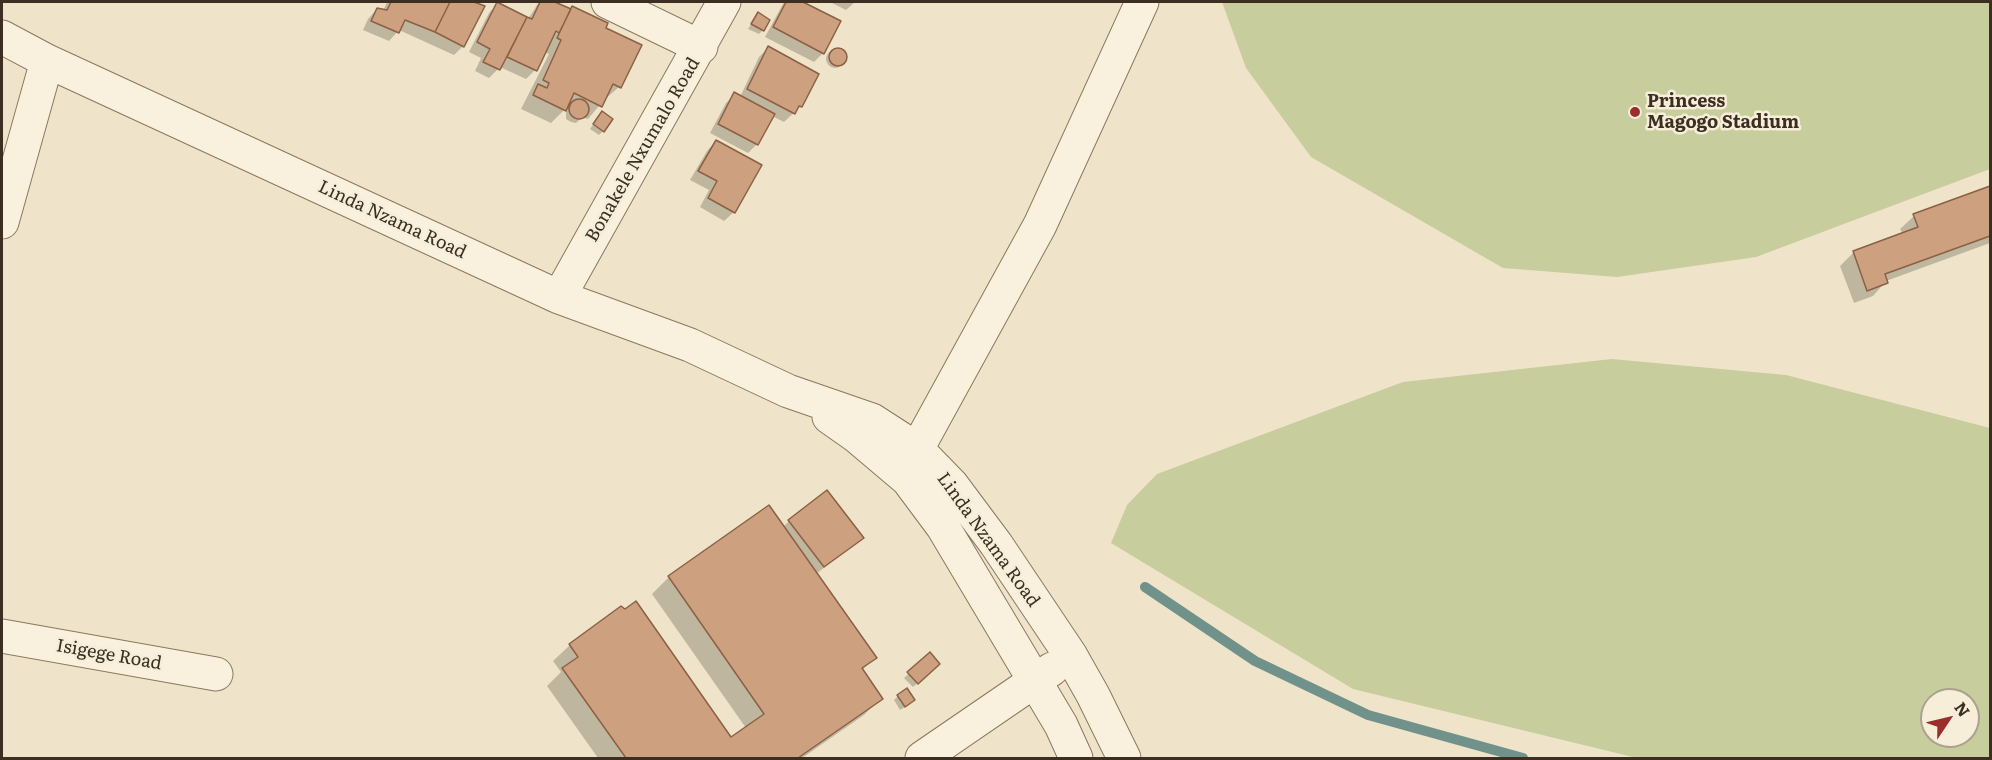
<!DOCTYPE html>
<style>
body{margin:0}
#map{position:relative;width:1992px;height:760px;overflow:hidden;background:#efe4c9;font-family:Literata,serif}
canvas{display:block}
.frame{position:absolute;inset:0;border:3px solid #3c2e21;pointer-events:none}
.north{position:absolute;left:1920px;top:688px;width:60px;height:60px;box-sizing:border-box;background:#f6eed9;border:2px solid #aca18f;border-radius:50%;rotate:55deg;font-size:16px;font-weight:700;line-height:24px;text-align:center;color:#3c2e21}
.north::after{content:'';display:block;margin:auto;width:21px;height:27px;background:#9b2e2d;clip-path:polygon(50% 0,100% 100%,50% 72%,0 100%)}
</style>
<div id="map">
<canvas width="1992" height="760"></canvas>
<div class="frame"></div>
<div class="north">N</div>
</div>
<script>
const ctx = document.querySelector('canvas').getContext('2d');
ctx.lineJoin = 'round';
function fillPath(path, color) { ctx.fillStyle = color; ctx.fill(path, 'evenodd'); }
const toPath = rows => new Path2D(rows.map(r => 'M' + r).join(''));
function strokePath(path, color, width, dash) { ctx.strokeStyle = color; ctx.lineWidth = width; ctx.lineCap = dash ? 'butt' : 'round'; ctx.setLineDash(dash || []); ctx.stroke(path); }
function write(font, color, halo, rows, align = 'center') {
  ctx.font = font + ' Literata,serif'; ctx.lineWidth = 5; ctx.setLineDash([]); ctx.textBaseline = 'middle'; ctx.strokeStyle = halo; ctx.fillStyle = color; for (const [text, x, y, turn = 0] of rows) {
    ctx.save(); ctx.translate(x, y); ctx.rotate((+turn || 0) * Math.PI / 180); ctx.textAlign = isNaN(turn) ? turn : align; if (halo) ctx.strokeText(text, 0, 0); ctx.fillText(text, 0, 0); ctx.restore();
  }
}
fillPath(toPath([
 [1222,2,1990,2,1990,169,1756,257,1617,277,1503,268,1311,157,1246,68],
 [1612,359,1786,375,1990,428,1990,758,1637,758,1353,689,1111,543,1127,505,1157,474,1403,382],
 [1932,700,1968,700,1968,736,1932,736]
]), '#c7cd9c');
fillPath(toPath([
 [387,2,471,2,483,7,463,46,454,55,399,30,389,41,363,30,368,19,377,9,383,11],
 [539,2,552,2,604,29,619,87,604,100,588,119,582,117,576,123,571,122,566,119,566,108,551,123,521,109,549,54,544,52,535,70,526,79,500,67,489,78,475,71,481,58,469,52,489,13,498,3,528,19],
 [784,2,800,2,839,22,823,53,814,62,765,37],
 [830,2,855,2,846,10],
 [758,14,763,30,759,34,748,29],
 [768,48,817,74,800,107,784,122,772,116,757,144,748,153,710,133,726,103,735,94,740,97,759,57],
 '826 59a9 9 0 1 1 18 0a9 9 0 1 1-18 0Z',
 [598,117,603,131,599,135,590,129],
 [716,141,734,212,724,221,700,207,709,190,690,180,707,151],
 [1990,188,1990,243,1886,281,1873,296,1854,303,1840,266,1854,252,1903,234,1900,229,1914,216],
 [769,507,783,527,789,521,862,538,816,574,875,658,861,671,881,698,864,715,802,758,598,758,547,686,561,672,553,661,570,645,730,739,746,728,652,594,669,577],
 [930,655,934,668,913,687,904,678],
 [898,696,909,704,900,710,894,700]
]), '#0003');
strokePath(toPath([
 [1145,587,1255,661,1368,715,1523,758]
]), '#70928a', 10);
const building = toPath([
 [391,2,450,2,435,32,405,20,399,33,371,21,377,8,387,10,391,2],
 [450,2,474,2,485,6,464,47,435,32,450,2],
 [497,2,527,17,500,70,483,62,490,49,477,42,497,2],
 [540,2,555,2,571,9,559,33,556,31,537,71,507,57,527,17,532,19,540,2],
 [786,2,803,2,841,21,824,54,773,27,786,2],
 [572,6,608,23,606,28,642,45,621,88,613,84,602,107,574,93,566,111,533,95,538,84,547,88,549,83,543,80,561,40,557,38,572,6],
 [758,12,770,20,764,31,751,24,758,12],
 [768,46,819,74,802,107,799,106,795,114,747,89,768,46],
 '829 57a9 9 0 1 1 18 0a9 9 0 1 1-18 0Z',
 [734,92,775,114,758,145,718,124,734,92],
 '569 109a10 10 0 1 1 20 0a10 10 0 1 1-20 0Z',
 [602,111,613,119,604,132,593,124,602,111],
 [716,140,762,165,735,213,708,198,717,181,698,171,716,140],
 [1990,186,1990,236,1885,274,1888,283,1867,291,1853,251,1918,227,1913,214,1990,186],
 [827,490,864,538,824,567,788,520,827,490],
 [769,505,877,658,862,668,883,699,798,758,626,758,562,668,578,657,569,644,621,606,625,609,636,601,731,737,764,714,668,576,769,505],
 [930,652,940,664,918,684,907,672,930,652],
 [907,688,915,700,905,707,897,695,907,688]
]);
fillPath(building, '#cda07f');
strokePath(building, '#8b6043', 1.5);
const minor = toPath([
 [608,2,701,47],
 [2,37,47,61,559,297,690,345,788,391,872,420,917,449,952,485,996,544,1071,656,1093,695,1124,758],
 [2,222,47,61],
 [559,297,724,2],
 [829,417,856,436,908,480,943,527,1061,725,1076,758],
 [917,449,1040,225,1142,2],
 [2,636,216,674],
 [922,758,1052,669]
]);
strokePath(minor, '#8c775d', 35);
strokePath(minor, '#f9f1dd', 33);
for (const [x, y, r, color] of [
 [1635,112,6,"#9b2e2d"]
]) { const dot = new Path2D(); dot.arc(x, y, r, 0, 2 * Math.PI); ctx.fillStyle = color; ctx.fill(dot); strokePath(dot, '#f6eed9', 2); }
write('bold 18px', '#3c2e21', '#f6eed9', [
 ["Princess",1647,102],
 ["Magogo Stadium",1647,123]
], 'left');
write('18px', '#3c2e21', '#f6eed9', [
 ["Bonakele Nxumalo Road",643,150,-60],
 ["Linda Nzama Road",392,220,25],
 ["Linda Nzama Road",988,540,54],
 ["Isigege Road",109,655,10]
]);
</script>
